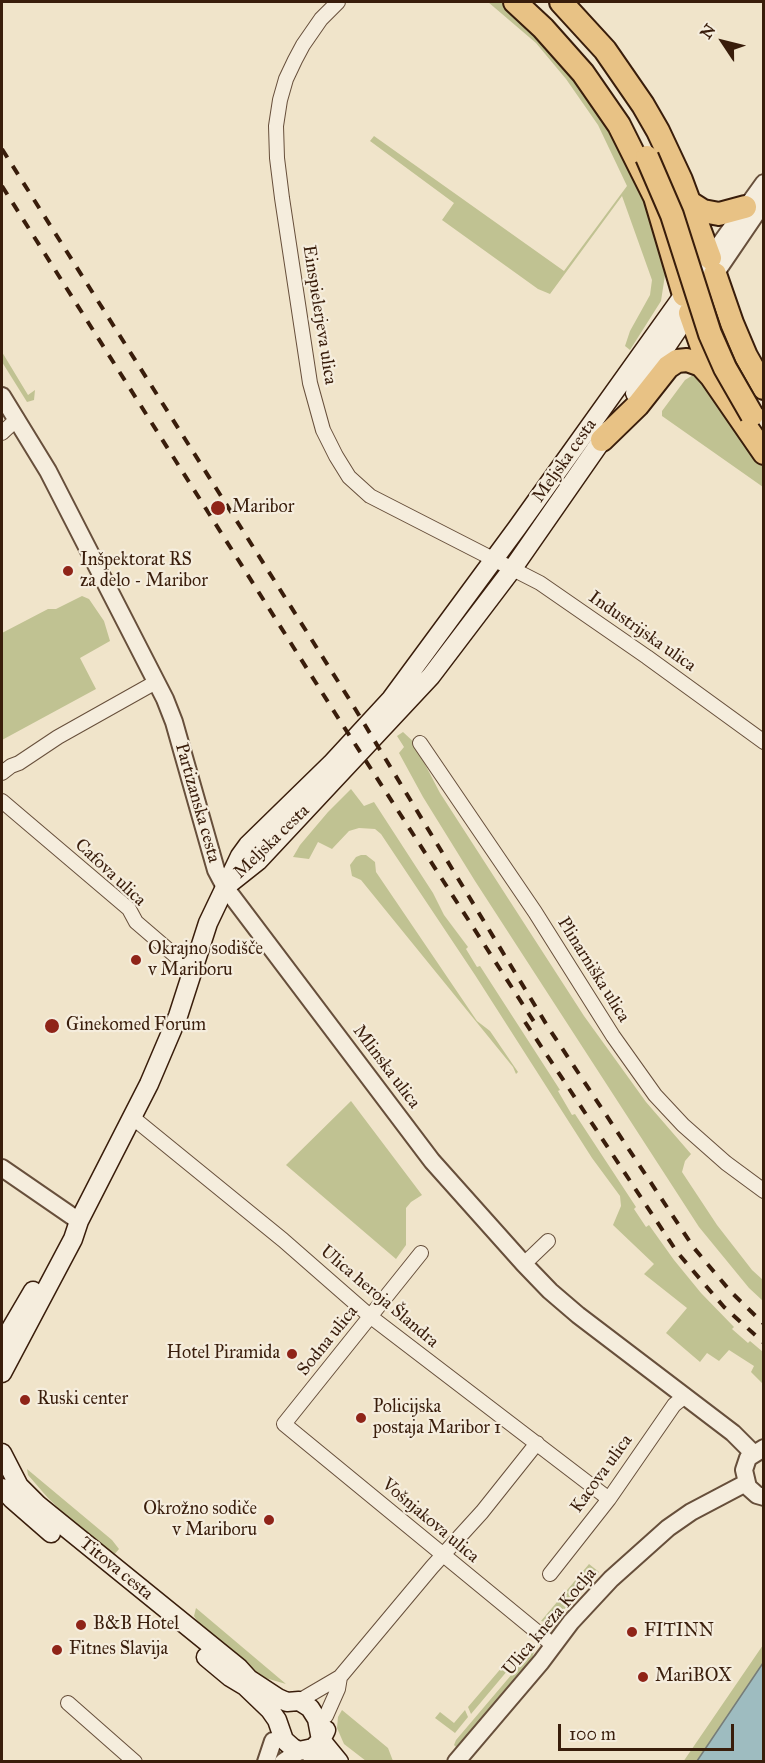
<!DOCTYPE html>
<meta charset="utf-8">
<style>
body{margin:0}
#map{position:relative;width:765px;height:1763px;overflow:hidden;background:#f0e4ca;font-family:"IM FELL Great Primer",serif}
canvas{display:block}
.frame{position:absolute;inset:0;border:3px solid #391d0b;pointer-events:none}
.north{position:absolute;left:693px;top:12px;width:60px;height:60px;-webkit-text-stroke:4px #f5eddd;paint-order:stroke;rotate:305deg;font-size:16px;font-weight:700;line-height:24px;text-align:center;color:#391d0b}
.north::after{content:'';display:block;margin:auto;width:21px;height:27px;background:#391d0b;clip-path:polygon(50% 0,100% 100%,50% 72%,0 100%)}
.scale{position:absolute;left:558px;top:1724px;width:176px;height:27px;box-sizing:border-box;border:3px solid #391d0b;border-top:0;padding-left:8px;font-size:18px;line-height:21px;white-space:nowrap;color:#391d0b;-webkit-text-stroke:4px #f5eddd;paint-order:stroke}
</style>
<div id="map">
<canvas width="765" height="1763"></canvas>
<div class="frame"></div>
<div class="north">N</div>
<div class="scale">100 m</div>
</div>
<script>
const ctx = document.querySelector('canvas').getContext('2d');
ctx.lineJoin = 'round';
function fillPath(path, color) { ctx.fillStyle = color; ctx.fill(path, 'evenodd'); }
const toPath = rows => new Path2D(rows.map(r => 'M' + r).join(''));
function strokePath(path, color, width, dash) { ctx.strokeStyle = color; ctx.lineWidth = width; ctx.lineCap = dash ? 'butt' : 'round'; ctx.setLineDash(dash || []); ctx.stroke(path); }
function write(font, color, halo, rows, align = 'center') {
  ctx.font = font + ' "IM FELL Great Primer",serif'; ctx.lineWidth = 4.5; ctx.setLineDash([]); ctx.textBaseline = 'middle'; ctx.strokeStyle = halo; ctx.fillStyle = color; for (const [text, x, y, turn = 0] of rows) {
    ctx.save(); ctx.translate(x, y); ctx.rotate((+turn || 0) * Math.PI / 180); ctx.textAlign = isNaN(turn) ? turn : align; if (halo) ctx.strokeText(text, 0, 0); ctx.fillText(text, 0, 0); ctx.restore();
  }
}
fillPath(toPath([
 [488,2,506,2,555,50,612,129,632,171,651,220,665,275,661,301,630,350,625,346,630,331,650,295,652,280,622,196,550,294,538,289,442,220,454,203,370,141,374,136,564,271,627,186,598,125,566,79,536,43],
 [2,352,28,395,35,390,34,400,27,402,2,362],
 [693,375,697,376,763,467,763,487,662,416,662,411,685,380],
 [82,596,89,599,104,621,110,641,80,658,96,689,2,740,2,633,48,609,56,609],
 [403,732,418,746,417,749,440,793,584,1016,646,1102,691,1154,685,1161,682,1172,717,1225,752,1270,763,1280,763,1301,749,1288,699,1227,475,881,423,797,399,753,404,747,397,736],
 [351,789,364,806,374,802,433,893,444,915,468,947,466,949,477,967,480,966,560,1090,558,1091,572,1115,575,1114,636,1207,634,1209,646,1227,649,1225,674,1260,701,1293,734,1327,732,1329,748,1343,750,1341,763,1352,763,1384,751,1372,754,1366,729,1350,719,1361,707,1353,700,1362,666,1333,687,1308,644,1274,654,1264,613,1225,621,1206,620,1196,592,1158,475,975,381,834,375,829,359,828,349,831,332,849,318,842,309,859,293,857,300,845,328,812],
 [361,855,366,855,375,862,376,872,477,1021,490,1031,518,1072,516,1074,513,1067,361,880,352,876,350,865,356,857],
 [351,1101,422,1195,411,1202,406,1208,406,1245,396,1259,286,1165],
 [27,1469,112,1540,119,1549,113,1556,84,1533,48,1498,28,1475],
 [589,1564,599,1572,555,1620,550,1623,541,1621],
 [196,1608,286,1684,262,1677,203,1630,194,1616],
 [763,1645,763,1663,697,1761,683,1762],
 [535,1647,532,1660,458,1749,454,1745,456,1740],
 [503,1666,508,1670,471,1714,468,1707],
 [342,1710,388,1748,393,1761,366,1761,344,1744,337,1728,338,1717],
 [465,1710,468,1717,455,1733,435,1718,440,1712,454,1723]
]), '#c0c292');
const water = toPath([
 [763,1663,763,1761,697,1761,763,1663]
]);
fillPath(water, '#9ebcc0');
strokePath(water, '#767c78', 1.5);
const minor = toPath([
 [338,2,321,19,303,45,295,60,286,79,280,100,276,126,277,158,282,198,310,383,323,430,336,456,349,477,370,496,540,583,647,657,764,742],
 [2,433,17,419],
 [420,743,535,912,613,1036,655,1095,683,1125,726,1163,764,1191],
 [2,773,11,766,19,763,58,737,156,682],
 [2,801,129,909,136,922,193,971],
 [132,1117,283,1240,371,1317,609,1499],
 [421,1253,284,1424,553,1645],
 [524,1264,548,1241],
 [550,1574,609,1499,674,1405,685,1396],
 [299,1701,340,1677,432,1567,482,1512,537,1443],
 [68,1703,135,1762],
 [326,1716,338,1689,340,1677]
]);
const tertiary = toPath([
 [710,258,764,183],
 [715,274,764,202],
 [2,396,48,471,165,699,174,722,216,870,225,887,432,1161,524,1264,550,1291,578,1315,733,1433,753,1453],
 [2,1168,79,1221],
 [764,1448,748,1458,744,1470,748,1487,757,1495,764,1497],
 [266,1762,273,1741],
 [283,1762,299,1751],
 [456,1762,541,1662,571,1622,611,1579,668,1528,691,1512,746,1483]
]);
const secondary = toPath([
 [635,393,695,304],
 [229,884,258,861,431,676,513,568,609,430],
 [2,1344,33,1291],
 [2,1373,73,1239,79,1221,149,1084,178,1016,208,923,240,856,248,845,331,764,391,699,517,528,710,258],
 [2,1453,19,1486,38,1505,239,1668,249,1679,278,1698,287,1702,299,1701,310,1708,317,1719,321,1740,339,1762],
 [2,1488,12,1499,51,1533],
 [206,1657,230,1677,245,1686,270,1710,277,1720,284,1740,293,1748,299,1751,313,1748,321,1740,326,1730],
 [307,1751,322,1762]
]);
const trunk = toPath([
 [515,2,543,28,583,73,619,125,655,197,684,295],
 [561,2,605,50,643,105,658,131,681,180,710,258],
 [692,204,703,211,719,214,745,207],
 [715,274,732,323,746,356,764,388],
 [690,313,703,350,715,374],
 [602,440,638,405,668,367,677,361,687,360,701,365,711,376,764,453]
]);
strokePath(minor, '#674f3b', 16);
strokePath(tertiary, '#674f3b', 20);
strokePath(secondary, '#391d0b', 21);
strokePath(trunk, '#391d0b', 26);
strokePath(minor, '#f5eddd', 14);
strokePath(tertiary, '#f5eddd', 16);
strokePath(secondary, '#f5eddd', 18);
strokePath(trunk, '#e8c285', 22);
strokePath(toPath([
 [2,149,351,702,548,1027,694,1248,731,1292,764,1324],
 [2,186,335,713,538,1028],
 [525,1022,677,1252,724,1307,764,1343]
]), '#391d0b', 4, [10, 10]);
const trunkBridge = toPath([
 [647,157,672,215,710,334,725,368,752,415]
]);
strokePath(trunkBridge, '#391d0b', 26, []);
strokePath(trunkBridge, '#e8c285', 22);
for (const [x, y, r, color] of [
 [218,508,8,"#8f2418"],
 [68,571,6,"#8f2418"],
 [136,960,6,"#8f2418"],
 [52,1026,8,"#8f2418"],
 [292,1354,6,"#8f2418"],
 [25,1400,6,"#8f2418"],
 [361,1418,6,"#8f2418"],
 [269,1520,6,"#8f2418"],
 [81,1625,6,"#8f2418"],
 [632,1632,6,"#8f2418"],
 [57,1650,6,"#8f2418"],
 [643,1677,6,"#8f2418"]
]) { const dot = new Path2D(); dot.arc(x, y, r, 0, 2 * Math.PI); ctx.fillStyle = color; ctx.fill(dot); strokePath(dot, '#f5eddd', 2); }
write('18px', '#391d0b', '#f5eddd', [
 ["Einspielerjeva ulica",319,315,81],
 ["Meljska cesta",565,461,-55],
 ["Industrijska ulica",642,632,35],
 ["Partizanska cesta",197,803,74],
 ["Meljska cesta",272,842,-44],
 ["Cafova ulica",110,873,43],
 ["Plinarniška ulica",593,970,58],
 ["Mlinska ulica",386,1067,53],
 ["Ulica heroja Šlandra",379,1297,40],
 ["Sodna ulica",328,1341,-51],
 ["Kacova ulica",602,1474,-54],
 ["Vošnjakova ulica",430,1521,40],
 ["Titova cesta",116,1569,39],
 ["Ulica kneza Koclja",550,1622,-50]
]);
write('18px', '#391d0b', '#f5eddd', [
 ["Maribor",232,508],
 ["Inšpektorat RS",80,561],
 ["za delo - Maribor",80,582],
 ["Okrajno sodišče",148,950],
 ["v Mariboru",148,971],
 ["Ginekomed Forum",66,1026],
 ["Hotel Piramida",280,1354,"right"],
 ["Ruski center",37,1400],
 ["Policijska",373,1408],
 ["postaja Maribor 1",373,1429],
 ["Okrožno sodiče",257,1510,"right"],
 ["v Mariboru",257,1531,"right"],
 ["B&B Hotel",93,1625],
 ["FITINN",644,1632],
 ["Fitnes Slavija",69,1650],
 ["MariBOX",655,1677]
], 'left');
</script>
